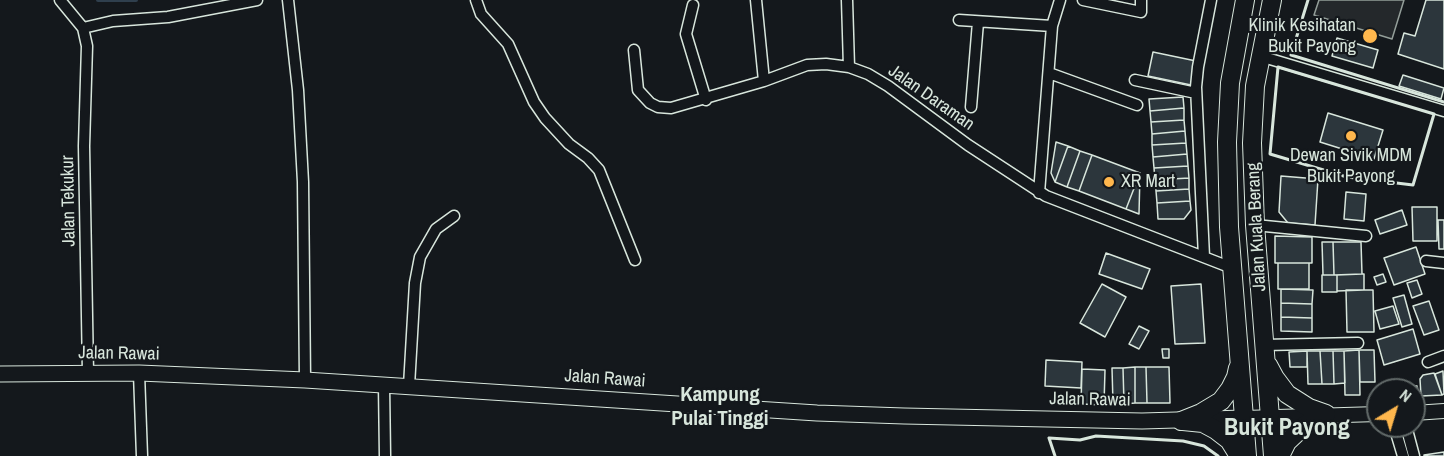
<!DOCTYPE html>
<style>
body{margin:0}
#map{position:relative;width:1444px;height:456px;overflow:hidden;background:#14181c;font-family:"Archivo Narrow",sans-serif}
canvas{display:block}
.north{position:absolute;left:1366px;top:378px;width:60px;height:60px;box-sizing:border-box;background:#14181c;border:2px solid #626a69;border-radius:50%;rotate:38deg;font-size:16px;font-weight:700;line-height:24px;text-align:center;color:#d8e6dc}
.north::after{content:'';display:block;margin:auto;width:21px;height:27px;background:#ffb74d;clip-path:polygon(50% 0,100% 100%,50% 72%,0 100%)}
</style>
<div id="map">
<canvas width="1444" height="456"></canvas>
<div class="north">N</div>
</div>
<script>
const ctx = document.querySelector('canvas').getContext('2d');
ctx.lineJoin = 'round';
function fillPath(path, color) { ctx.fillStyle = color; ctx.fill(path, 'evenodd'); }
const toPath = rows => new Path2D(rows.map(r => 'M' + r).join(''));
function strokePath(path, color, width, dash) { ctx.strokeStyle = color; ctx.lineWidth = width; ctx.lineCap = dash ? 'butt' : 'round'; ctx.setLineDash(dash || []); ctx.stroke(path); }
function write(font, color, halo, rows, align = 'center') {
  ctx.font = font + ' "Archivo Narrow",sans-serif'; ctx.lineWidth = 4.5; ctx.setLineDash([]); ctx.textBaseline = 'middle'; ctx.strokeStyle = halo; ctx.fillStyle = color; for (const [text, x, y, turn = 0] of rows) {
    ctx.save(); ctx.translate(x, y); ctx.rotate((+turn || 0) * Math.PI / 180); ctx.textAlign = isNaN(turn) ? turn : align; if (halo) ctx.strokeText(text, 0, 0); ctx.fillText(text, 0, 0); ctx.restore();
  }
}
const parking = toPath([
 [1319,0,1404,0,1392,39,1314,15,1319,0]
]);
fillPath(parking, '#24282b');
strokePath(parking, '#939e99', 1.5);
strokePath(toPath([
 [98,0,136,0]
]), '#2f3f4d', 4);
const building = toPath([
 [1426,0,1444,0,1444,69,1398,54,1404,33,1415,36,1426,0],
 [1337,38,1378,50,1373,68,1332,56,1337,38],
 [1153,52,1196,61,1191,85,1148,76,1153,52],
 [1403,75,1444,88,1441,99,1399,86,1403,75],
 [1183,97,1184,108,1150,111,1149,99,1183,97],
 [1184,108,1184,120,1151,122,1150,111,1184,108],
 [1328,113,1383,130,1374,159,1320,142,1328,113],
 [1184,120,1185,131,1152,134,1151,122,1184,120],
 [1185,131,1186,143,1152,145,1152,134,1185,131],
 [1056,142,1068,146,1055,182,1051,173,1056,142],
 [1186,143,1187,154,1153,157,1152,145,1186,143],
 [1068,146,1080,151,1067,187,1055,182,1068,146],
 [1080,151,1092,155,1079,191,1067,187,1080,151],
 [1187,154,1188,166,1154,168,1153,157,1187,154],
 [1092,155,1140,173,1126,209,1079,191,1092,155],
 [1188,166,1189,178,1155,180,1154,168,1188,166],
 [1140,173,1139,214,1126,209,1140,173],
 [1281,176,1318,179,1315,225,1288,223,1279,212,1281,176],
 [1189,178,1189,189,1156,191,1155,180,1189,178],
 [1189,189,1190,201,1157,203,1156,191,1189,189],
 [1346,192,1366,194,1364,221,1344,219,1346,192],
 [1190,201,1191,210,1184,219,1158,219,1157,203,1190,201],
 [1412,207,1437,207,1437,241,1413,241,1412,207],
 [1402,210,1407,225,1380,234,1375,220,1402,210],
 [1438,220,1444,220,1444,249,1439,249,1438,220],
 [1275,236,1312,237,1312,263,1275,263,1275,236],
 [1322,242,1333,242,1334,275,1323,275,1322,242],
 [1333,242,1361,242,1362,274,1334,275,1333,242],
 [1416,247,1425,274,1394,285,1384,258,1416,247],
 [1106,253,1150,269,1142,289,1099,274,1106,253],
 [1278,263,1309,263,1309,289,1278,289,1278,263],
 [1362,274,1364,274,1364,290,1337,291,1337,275,1362,274],
 [1383,274,1386,282,1377,285,1374,277,1383,274],
 [1322,275,1337,275,1337,292,1322,292,1322,275],
 [1417,280,1422,294,1412,298,1407,283,1417,280],
 [1102,284,1126,297,1105,337,1080,323,1102,284],
 [1201,284,1205,343,1175,344,1171,286,1201,284],
 [1281,289,1313,290,1312,304,1281,303,1281,289],
 [1346,290,1373,290,1374,332,1347,332,1346,290],
 [1404,295,1412,324,1402,327,1393,298,1404,295],
 [1429,301,1439,330,1424,335,1413,306,1429,301],
 [1281,303,1312,304,1312,318,1281,317,1281,303],
 [1393,306,1399,324,1380,329,1375,311,1393,306],
 [1281,317,1312,318,1312,332,1281,331,1281,317],
 [1139,326,1149,331,1139,349,1129,344,1139,326],
 [1413,329,1420,354,1384,365,1377,340,1413,329],
 [1162,349,1169,349,1169,358,1163,358,1162,349],
 [1359,350,1374,350,1375,382,1360,382,1359,350],
 [1359,350,1360,395,1345,395,1344,351,1359,350],
 [1307,351,1307,367,1290,367,1289,352,1307,351],
 [1307,351,1320,351,1322,384,1308,384,1307,351],
 [1320,351,1333,351,1334,384,1322,384,1320,351],
 [1333,351,1344,351,1345,383,1334,384,1333,351],
 [1046,360,1082,362,1081,388,1045,386,1046,360],
 [1135,367,1135,403,1124,404,1123,368,1135,367],
 [1135,367,1146,367,1147,403,1135,403,1135,367],
 [1146,367,1169,367,1170,403,1147,403,1146,367],
 [1112,368,1123,368,1124,404,1113,404,1112,368],
 [1082,369,1105,370,1104,405,1081,404,1082,369],
 [1443,371,1444,394,1442,395,1435,374,1443,371],
 [1434,373,1442,395,1421,396,1420,379,1423,375,1434,373],
 [1401,386,1417,386,1416,397,1414,397,1414,390,1400,390,1401,386],
 [1444,452,1444,456,1424,456,1424,455,1444,452]
]);
fillPath(building, '#2c363c');
strokePath(building, '#d8e6dc', 1.5);
const minor = toPath([
 [60,0,83,28,87,46,84,146,88,373],
 [288,0,298,90,303,182,305,380],
 [476,0,481,14,508,44,534,102,545,118,569,144,588,158,599,170,635,260],
 [756,0,764,81],
 [847,0,849,67],
 [1083,0,1141,12,1141,0],
 [693,5,686,34,706,100],
 [959,20,1052,26],
 [83,28,113,21,168,17,257,0],
 [634,50,638,90,650,103,658,107,671,108,764,81,807,65,826,64,849,67,868,74,888,86,968,145,1046,196,1232,268],
 [1260,56,1444,111],
 [1049,73,1137,105],
 [1135,80,1196,93],
 [971,107,978,22],
 [1039,193,1052,26,1060,0],
 [1255,225,1366,236],
 [1204,257,1196,87,1198,67,1211,0],
 [1426,261,1444,263],
 [1264,345,1358,343],
 [1428,362,1444,356],
 [139,373,142,456],
 [384,385,385,456],
 [409,386,415,283,420,257,436,229,454,216],
 [1394,426,1403,456],
 [1406,426,1414,456]
]);
const tertiary = toPath([
 [1414,413,1444,411],
 [1244,418,1378,414]
]);
const secondary = toPath([
 [0,374,139,373,305,380,817,413,904,416,1142,421,1244,418]
]);
const trunk = toPath([
 [1245,0,1230,83,1227,142,1229,227,1247,456],
 [1272,0,1255,86,1252,143,1255,225,1273,456],
 [1268,365,1275,378,1287,394,1309,408,1326,414],
 [1181,421,1201,413,1221,401,1230,389,1236,377,1238,368],
 [1183,421,1203,423,1216,430,1229,440,1239,456],
 [1280,456,1287,442,1305,425,1326,414]
]);
strokePath(minor, '#d8e6dc', 13);
strokePath(tertiary, '#d8e6dc', 16);
strokePath(secondary, '#d8e6dc', 17);
strokePath(trunk, '#d8e6dc', 20);
strokePath(minor, '#14181c', 10);
strokePath(tertiary, '#14181c', 14);
strokePath(secondary, '#14181c', 15);
strokePath(trunk, '#14181c', 18);
strokePath(toPath([
 [1308,0,1291,55,1444,102],
 [1278,67,1434,114,1413,185,1347,177,1270,154,1278,67],
 [1055,456,1049,438,1080,440,1096,436,1183,441,1204,446,1218,456]
]), '#d8e6dc', 3);
for (const [x, y, r, color] of [
 [1370,36,8,"#ffb74d"],
 [1351,136,6,"#ffb74d"],
 [1109,182,6,"#ffb74d"]
]) { const dot = new Path2D(); dot.arc(x, y, r, 0, 2 * Math.PI); ctx.fillStyle = color; ctx.fill(dot); strokePath(dot, '#14181c', 2); }
write('18px', '#d8e6dc', '#14181c', [
 ["Klinik Kesihatan",1356,26],
 ["Bukit Payong",1356,47],
 ["Dewan Sivik MDM",1351,156,"center"],
 ["Bukit Payong",1351,177,"center"],
 ["XR Mart",1121,182,"left"]
], 'right');
write('18px', '#d8e6dc', '#14181c', [
 ["Jalan Daraman",931,98,35],
 ["Jalan Tekukur",69,201,-91],
 ["Jalan Kuala Berang",1257,227,-93],
 ["Jalan Rawai",119,354,1],
 ["Jalan Rawai",605,379,4],
 ["Jalan Rawai",1090,400,1]
]);
write('bold 21px', '#d8e6dc', '#14181c', [
 ["Kampung",720,395],
 ["Pulai Tinggi",720,419]
]);
write('bold 24px', '#d8e6dc', '#14181c', [
 ["Bukit Payong",1287,429]
]);
</script>
